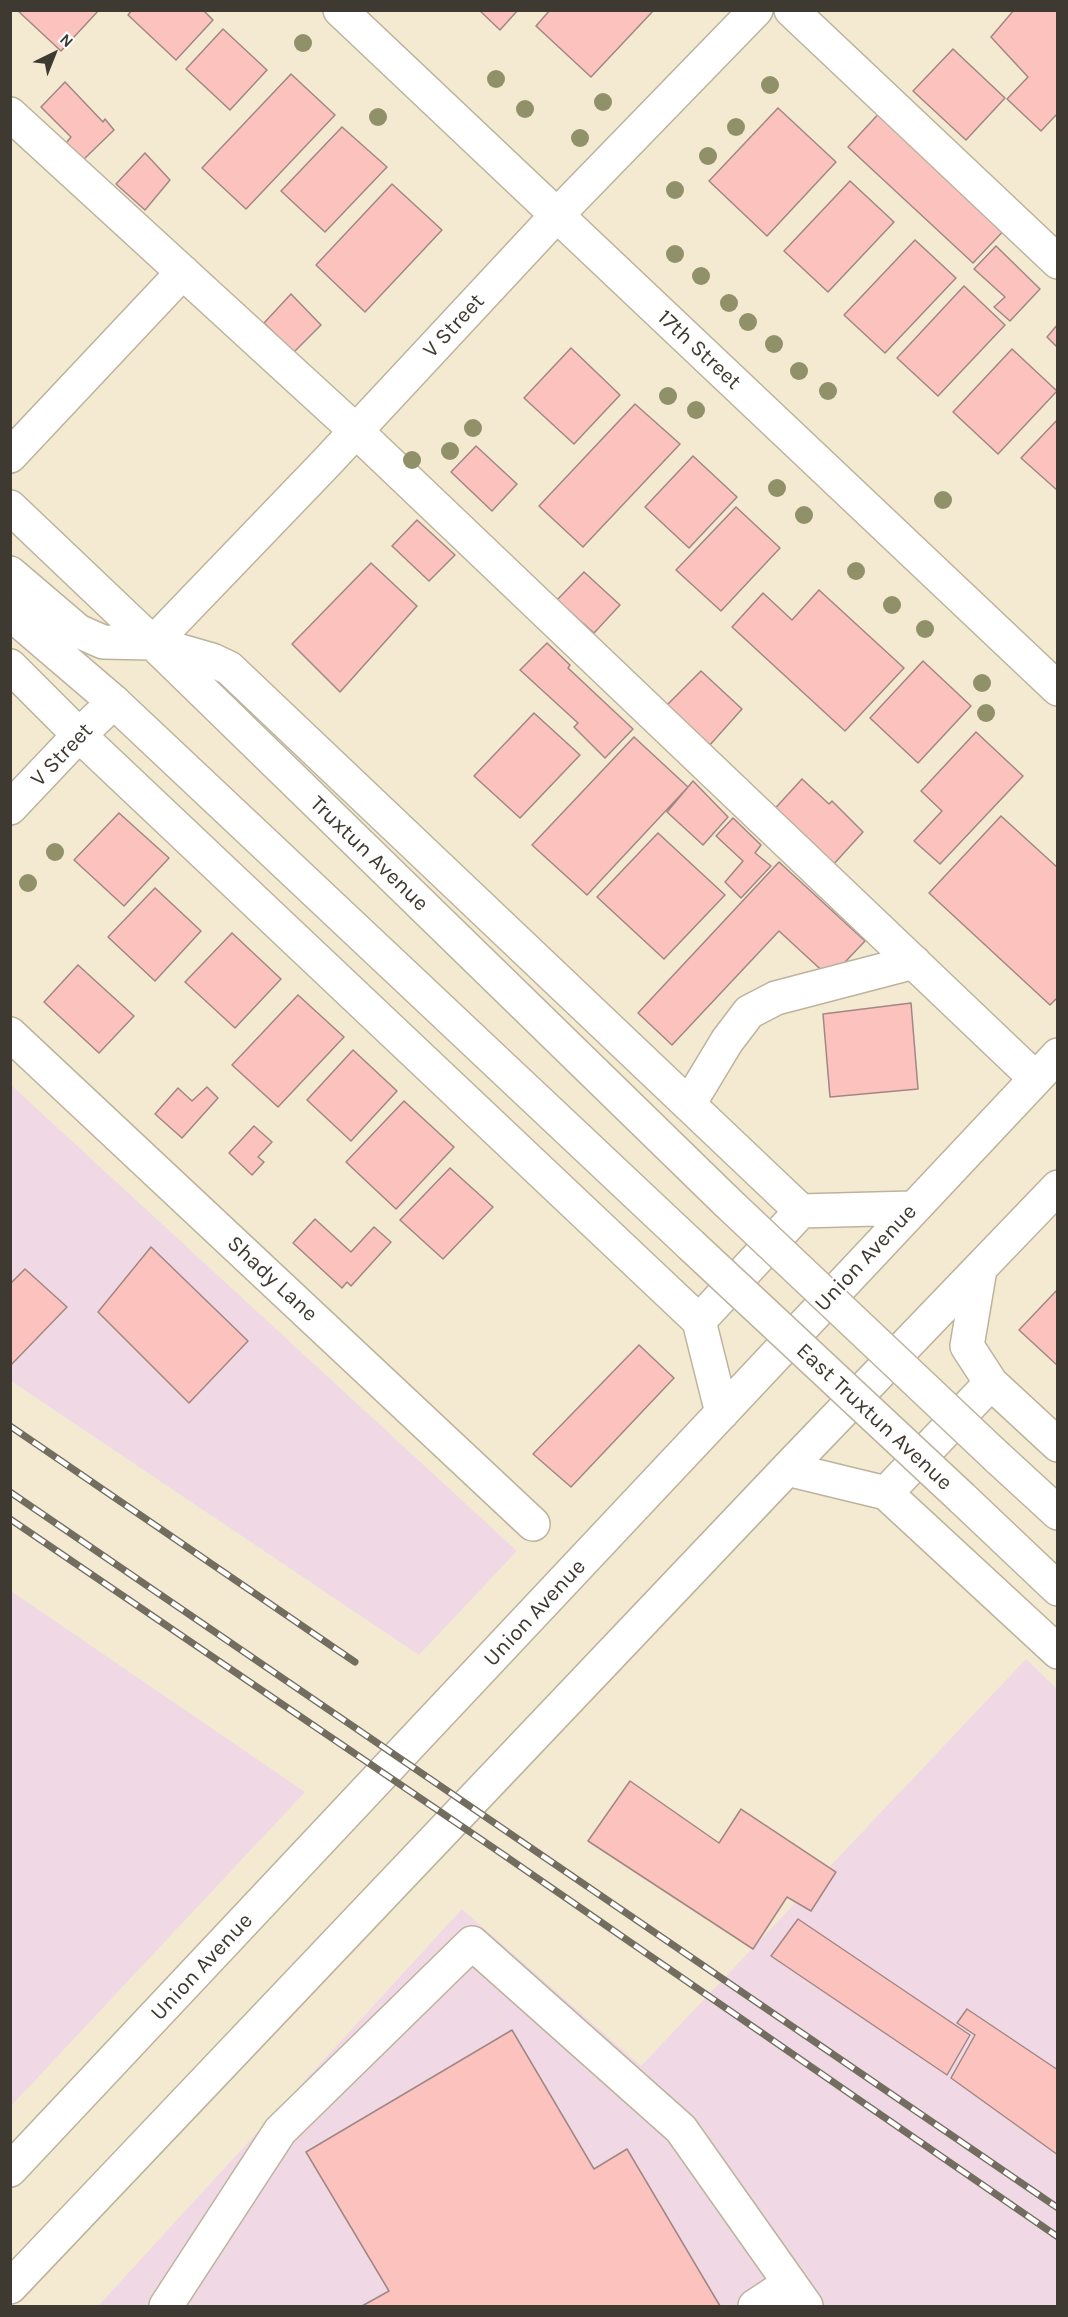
<!DOCTYPE html>
<style>
body{margin:0}
#map{position:relative;width:1068px;height:2317px;overflow:hidden;background:#f4ead2;font-family:Karla,sans-serif}
canvas{display:block}
.frame{position:absolute;inset:0;border:12px solid #3e3a31;pointer-events:none}
.north{position:absolute;left:24px;top:24px;width:60px;height:60px;-webkit-text-stroke:4px #fff;paint-order:stroke;rotate:43deg;font-size:16px;font-weight:700;line-height:24px;text-align:center;color:#3e3a31}
.north::after{content:'';display:block;margin:auto;width:21px;height:27px;background:#3e3a31;clip-path:polygon(50% 0,100% 100%,50% 72%,0 100%)}
</style>
<div id="map">
<canvas width="1068" height="2317"></canvas>
<div class="frame"></div>
<div class="north">N</div>
</div>
<script>
const ctx = document.querySelector('canvas').getContext('2d');
ctx.lineJoin = 'round';
function fillPath(path, color) { ctx.fillStyle = color; ctx.fill(path, 'evenodd'); }
const toPath = rows => new Path2D(rows.map(r => 'M' + r).join(''));
function strokePath(path, color, width, dash) { ctx.strokeStyle = color; ctx.lineWidth = width; ctx.lineCap = dash ? 'butt' : 'round'; ctx.setLineDash(dash || []); ctx.stroke(path); }
function write(font, color, halo, rows, align = 'center') {
  ctx.font = font + ' Karla,sans-serif'; ctx.lineWidth = 4.5; ctx.setLineDash([]); ctx.textBaseline = 'middle'; ctx.strokeStyle = halo; ctx.fillStyle = color; for (const [text, x, y, turn = 0] of rows) {
    ctx.save(); ctx.translate(x, y); ctx.rotate((+turn || 0) * Math.PI / 180); ctx.textAlign = isNaN(turn) ? turn : align; if (halo) ctx.strokeText(text, 0, 0); ctx.fillText(text, 0, 0); ctx.restore();
  }
}
fillPath(toPath([
 [10,1084,517,1551,419,1655,11,1381],
 [11,1591,305,1792,11,2106],
 [1026,1659,1057,1689,1057,2306,98,2306,462,1909,641,2066]
]), '#f0d9e5');
const building = toPath([
 [17,10,99,10,61,51,17,10],
 [132,10,203,10,213,20,176,60,128,15,132,10],
 [479,10,518,10,500,30,479,10],
 [550,10,654,10,591,77,536,26,550,10],
 [1014,10,1058,10,1058,113,1041,131,1007,99,1028,77,991,37,1014,10],
 [223,29,267,70,230,110,186,69,223,29],
 [953,49,1005,98,966,140,913,91,953,49],
 [291,74,335,115,246,209,202,168,291,74],
 [65,82,103,122,105,119,114,130,83,160,66,143,71,137,41,107,65,82],
 [778,108,836,162,767,236,709,181,778,108],
 [883,109,1009,225,973,263,848,147,883,109],
 [342,127,387,167,325,232,281,191,342,127],
 [145,153,170,180,145,210,116,184,145,153],
 [850,181,894,222,828,292,784,251,850,181],
 [392,184,442,230,365,312,316,265,392,184],
 [915,240,956,278,885,353,844,315,915,240],
 [996,246,1040,289,1010,321,994,307,1005,297,974,269,996,246],
 [964,286,1005,325,938,396,897,358,964,286],
 [291,294,321,325,294,352,264,323,291,294],
 [1058,324,1058,348,1047,337,1058,324],
 [571,348,620,395,574,444,524,398,571,348],
 [1012,349,1057,391,998,454,953,412,1012,349],
 [635,404,680,444,583,547,539,506,635,404],
 [1058,419,1058,491,1021,458,1058,419],
 [476,446,517,484,492,511,451,472,476,446],
 [693,456,737,497,689,548,645,507,693,456],
 [736,507,780,548,721,611,676,570,736,507],
 [417,520,455,555,429,581,392,546,417,520],
 [371,563,417,606,340,692,292,644,371,563],
 [584,572,620,605,594,633,557,600,584,572],
 [819,590,904,668,845,731,732,627,763,593,792,620,819,590],
 [547,643,570,665,568,668,633,729,605,758,574,727,578,723,520,670,547,643],
 [923,661,971,706,918,763,870,718,923,661],
 [701,671,742,709,709,746,667,705,701,671],
 [534,713,580,755,520,818,474,776,534,713],
 [976,732,1023,776,940,864,914,841,942,811,921,791,976,732],
 [634,737,688,787,587,895,532,845,634,737],
 [802,779,829,804,832,801,863,832,832,866,770,814,802,779],
 [693,781,728,817,703,845,667,812,693,781],
 [119,813,169,858,124,906,74,860,119,813],
 [1001,816,1058,868,1058,997,1050,1005,929,893,1001,816],
 [733,818,761,845,755,853,771,866,741,898,725,882,743,861,716,836,733,818],
 [658,833,725,895,664,959,597,897,658,833],
 [779,862,865,941,830,978,779,931,672,1045,638,1013,779,862],
 [155,888,201,931,155,981,108,937,155,888],
 [232,933,281,979,235,1028,185,982,232,933],
 [78,965,134,1016,99,1053,44,1002,78,965],
 [298,995,344,1037,278,1107,232,1065,298,995],
 [911,1003,918,1089,830,1097,823,1014,911,1003],
 [353,1050,397,1091,351,1141,307,1100,353,1050],
 [207,1087,218,1098,182,1138,155,1114,178,1088,192,1101,207,1087],
 [404,1101,454,1147,396,1209,346,1162,404,1101],
 [254,1126,272,1142,258,1157,264,1162,252,1175,229,1153,254,1126],
 [450,1168,493,1207,443,1259,400,1220,450,1168],
 [315,1219,351,1252,374,1227,391,1242,351,1286,347,1282,342,1288,293,1243,315,1219],
 [151,1247,248,1341,189,1403,98,1312,151,1247],
 [25,1269,67,1307,10,1366,10,1284,25,1269],
 [1058,1289,1058,1366,1019,1330,1058,1289],
 [639,1345,674,1378,571,1487,533,1454,639,1345],
 [630,1781,719,1843,741,1809,836,1872,811,1911,787,1897,753,1949,588,1841,630,1781],
 [798,1919,970,2035,947,2075,771,1956,798,1919],
 [967,2009,1058,2070,1058,2155,951,2078,975,2035,957,2023,967,2009],
 [512,2030,594,2169,627,2149,720,2306,362,2306,389,2291,306,2152,512,2030]
]);
fillPath(building, '#fcc3be');
strokePath(building, '#a18784', 1.5);
const minor = toPath([
 [340,10,1058,689],
 [791,10,1058,262],
 [10,114,356,431,1035,1078],
 [10,456,183,272],
 [153,643,327,462,557,215,756,10],
 [10,808,79,735,114,702],
 [10,1034,533,1524],
 [689,1104,727,1041,749,1012,776,998,914,962],
 [166,2306,280,2131,472,1943,681,2129,806,2306],
 [755,2306,790,2283]
]);
const major = toPath([
 [10,507,153,643,727,1202],
 [10,573,78,631,103,642,153,643],
 [10,613,114,702,691,1245],
 [997,1457,1058,1513],
 [962,1498,1058,1589]
]);
const highway = toPath([
 [153,643,212,660,229,668,801,1211,912,1208],
 [10,666,79,735,699,1321,722,1413],
 [980,1269,967,1346,991,1383,1058,1445],
 [699,1321,801,1211],
 [787,1469,886,1493,1058,1652],
 [886,1493,991,1383],
 [10,2170,1058,1055],
 [10,2287,787,1469,1058,1187]
]);
strokePath(minor, '#bdb39d', 36);
strokePath(major, '#bdb39d', 36);
strokePath(highway, '#bdb39d', 36);
strokePath(minor, '#fff', 33);
strokePath(major, '#fff', 33);
strokePath(highway, '#fff', 33);
const rail = toPath([
 [10,1426,355,1662],
 [10,1492,1058,2208],
 [10,1519,495,1849,1058,2237]
]);
strokePath(rail, '#736d60', 7);
strokePath(rail, '#fff', 4.5, [14]);
const majorBridge = toPath([
 [727,1202,997,1457],
 [691,1245,962,1498]
]);
strokePath(majorBridge, '#bdb39d', 36, []);
strokePath(majorBridge, '#fff', 33);
ctx.fillStyle = '#909168';
for (const [x, y] of [
 [303,43],
 [496,79],
 [770,85],
 [603,102],
 [525,109],
 [378,117],
 [736,127],
 [580,138],
 [708,156],
 [675,190],
 [675,254],
 [701,276],
 [729,303],
 [748,322],
 [774,344],
 [799,371],
 [828,391],
 [668,396],
 [696,410],
 [473,428],
 [450,451],
 [412,460],
 [777,488],
 [943,500],
 [804,515],
 [856,571],
 [892,605],
 [925,629],
 [982,683],
 [986,713],
 [55,852],
 [28,883]
]) { ctx.beginPath(); ctx.arc(x, y, 9, 0, 2 * Math.PI); ctx.fill(); }
write('22px', '#3e3a31', '#fff', [
 ["V Street",454,326,-47],
 ["17th Street",699,350,43],
 ["V Street",62,755,-46],
 ["Truxtun Avenue",369,854,44],
 ["Union Avenue",866,1258,-47],
 ["Shady Lane",272,1279,43],
 ["East Truxtun Avenue",874,1417,43],
 ["Union Avenue",535,1613,-47],
 ["Union Avenue",202,1967,-47]
]);
</script>
